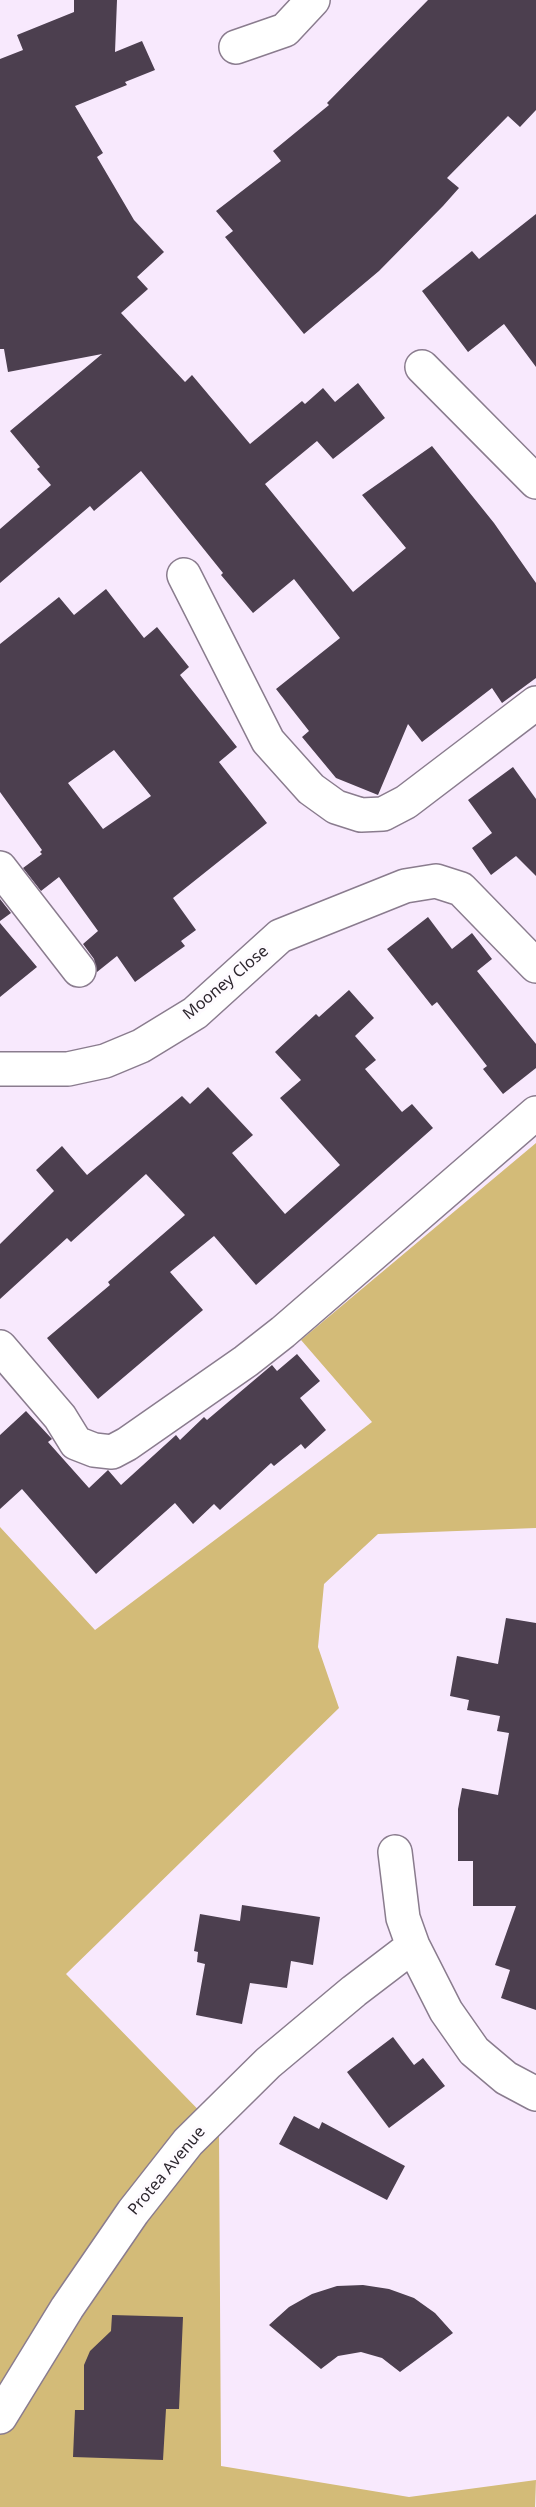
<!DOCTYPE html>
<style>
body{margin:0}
canvas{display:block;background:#f8e9fd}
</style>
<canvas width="536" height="2507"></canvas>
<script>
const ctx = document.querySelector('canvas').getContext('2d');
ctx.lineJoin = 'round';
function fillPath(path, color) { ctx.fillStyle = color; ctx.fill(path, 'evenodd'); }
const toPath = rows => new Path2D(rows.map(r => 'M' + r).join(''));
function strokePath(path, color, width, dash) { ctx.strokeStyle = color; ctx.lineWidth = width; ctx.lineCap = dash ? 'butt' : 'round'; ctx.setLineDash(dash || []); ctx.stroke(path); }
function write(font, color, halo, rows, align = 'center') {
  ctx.font = font + ' "Noto Sans",sans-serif'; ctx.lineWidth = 6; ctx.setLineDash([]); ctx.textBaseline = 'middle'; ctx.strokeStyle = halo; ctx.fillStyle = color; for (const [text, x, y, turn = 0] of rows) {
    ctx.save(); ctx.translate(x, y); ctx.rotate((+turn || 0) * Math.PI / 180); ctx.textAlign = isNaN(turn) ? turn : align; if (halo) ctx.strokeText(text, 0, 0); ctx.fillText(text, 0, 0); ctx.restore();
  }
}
fillPath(toPath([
 [536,1143,536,1528,378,1534,324,1584,318,1647,339,1708,66,1974,219,2131,221,2466,409,2497,536,2480,535,2507,0,2507,0,1527,95,1630,372,1422,301,1340]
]), '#d3bb78');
fillPath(toPath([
 [74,0,117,0,115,52,142,41,155,70,125,82,127,85,75,106,103,153,97,157,134,220,164,252,137,277,148,289,121,313,185,382,192,375,250,444,302,401,305,404,323,388,335,402,358,383,385,418,333,459,317,441,265,484,353,592,406,548,362,495,432,446,494,523,536,583,536,678,502,703,492,688,422,742,408,724,378,795,336,778,302,737,309,731,276,689,340,638,294,579,253,613,221,575,223,573,141,471,94,511,90,506,0,583,0,529,51,485,37,469,40,467,10,431,102,354,8,372,4,349,0,349,0,59,23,50,17,35,74,12],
 [428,0,536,0,536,110,520,127,508,116,447,178,459,188,443,206,379,271,304,334,225,237,233,231,216,211,281,161,273,151,329,105,327,103],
 [536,214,536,367,504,324,468,352,422,291,472,251,479,259],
 [106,589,144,638,157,627,189,667,180,675,237,747,219,762,267,823,173,898,196,930,181,941,185,946,135,982,117,956,97,972,94,959,83,944,98,931,59,877,41,891,23,868,42,854,40,852,42,850,0,792,0,644,59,597,74,615],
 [114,750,151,796,103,829,68,783],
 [513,767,536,799,536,876,516,856,491,875,472,848,492,833,468,800],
 [0,899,11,913,0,921],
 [428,917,452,949,472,933,492,959,477,971,536,1044,536,1068,503,1094,483,1069,487,1066,437,1002,432,1006,387,949],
 [0,923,37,967,0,997],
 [349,990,374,1018,355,1036,376,1060,365,1069,402,1112,412,1104,433,1128,256,1285,214,1236,170,1272,203,1310,98,1399,47,1338,110,1285,108,1282,185,1215,146,1174,71,1242,67,1238,0,1299,0,1244,54,1191,36,1170,62,1146,87,1175,182,1096,190,1104,208,1087,253,1135,232,1153,285,1214,340,1165,280,1098,301,1080,275,1052,316,1014,319,1017],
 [297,1354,320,1381,300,1398,326,1430,305,1449,301,1444,274,1466,271,1463,220,1510,214,1504,193,1524,175,1503,96,1574,22,1489,0,1509,0,1435,26,1411,52,1439,48,1442,89,1488,108,1470,121,1485,176,1435,180,1440,204,1417,207,1420,272,1365,277,1371],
 [506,1618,536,1623,536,2010,501,1998,510,1970,495,1965,516,1906,473,1906,473,1861,458,1861,458,1809,462,1788,498,1795,509,1733,497,1731,500,1716,467,1710,469,1700,450,1696,457,1656,498,1664],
 [242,1905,320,1917,313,1965,291,1961,287,1988,250,1983,242,2024,196,2015,205,1964,197,1962,198,1952,194,1951,200,1914,240,1921],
 [393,2037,414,2065,423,2058,445,2086,389,2128,347,2072],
 [294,2116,319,2129,322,2122,405,2166,387,2200,279,2144],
 [363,2285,389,2289,414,2298,435,2313,453,2333,400,2372,382,2358,361,2352,338,2356,321,2369,269,2325,289,2307,312,2294,337,2286],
 [112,2315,183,2317,179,2409,166,2409,163,2460,73,2457,75,2410,84,2410,84,2365,90,2351,111,2331]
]), '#4c3f4f');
const minor = toPath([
 [236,47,285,30,313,0],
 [422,367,536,482],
 [184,575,268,741,311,789,336,807,361,815,383,814,406,802,536,703],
 [0,868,79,970],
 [0,1069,68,1069,105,1061,141,1046,195,1013,280,936,405,886,436,881,461,889,536,966],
 [0,1347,60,1417,76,1443,94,1450,112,1452,127,1444,246,1361,283,1332,536,1113],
 [395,1852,403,1918,413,1946,446,2011,474,2051,506,2078,536,2094],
 [0,2417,67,2308,133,2212,188,2142,268,2063,354,1991,413,1946]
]);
strokePath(minor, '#8a7c8e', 36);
strokePath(minor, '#fff', 33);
write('16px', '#2d272e', '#fefbff', [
 ["Mooney Close",226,983,-40],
 ["Protea Avenue",167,2171,-50]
]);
</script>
